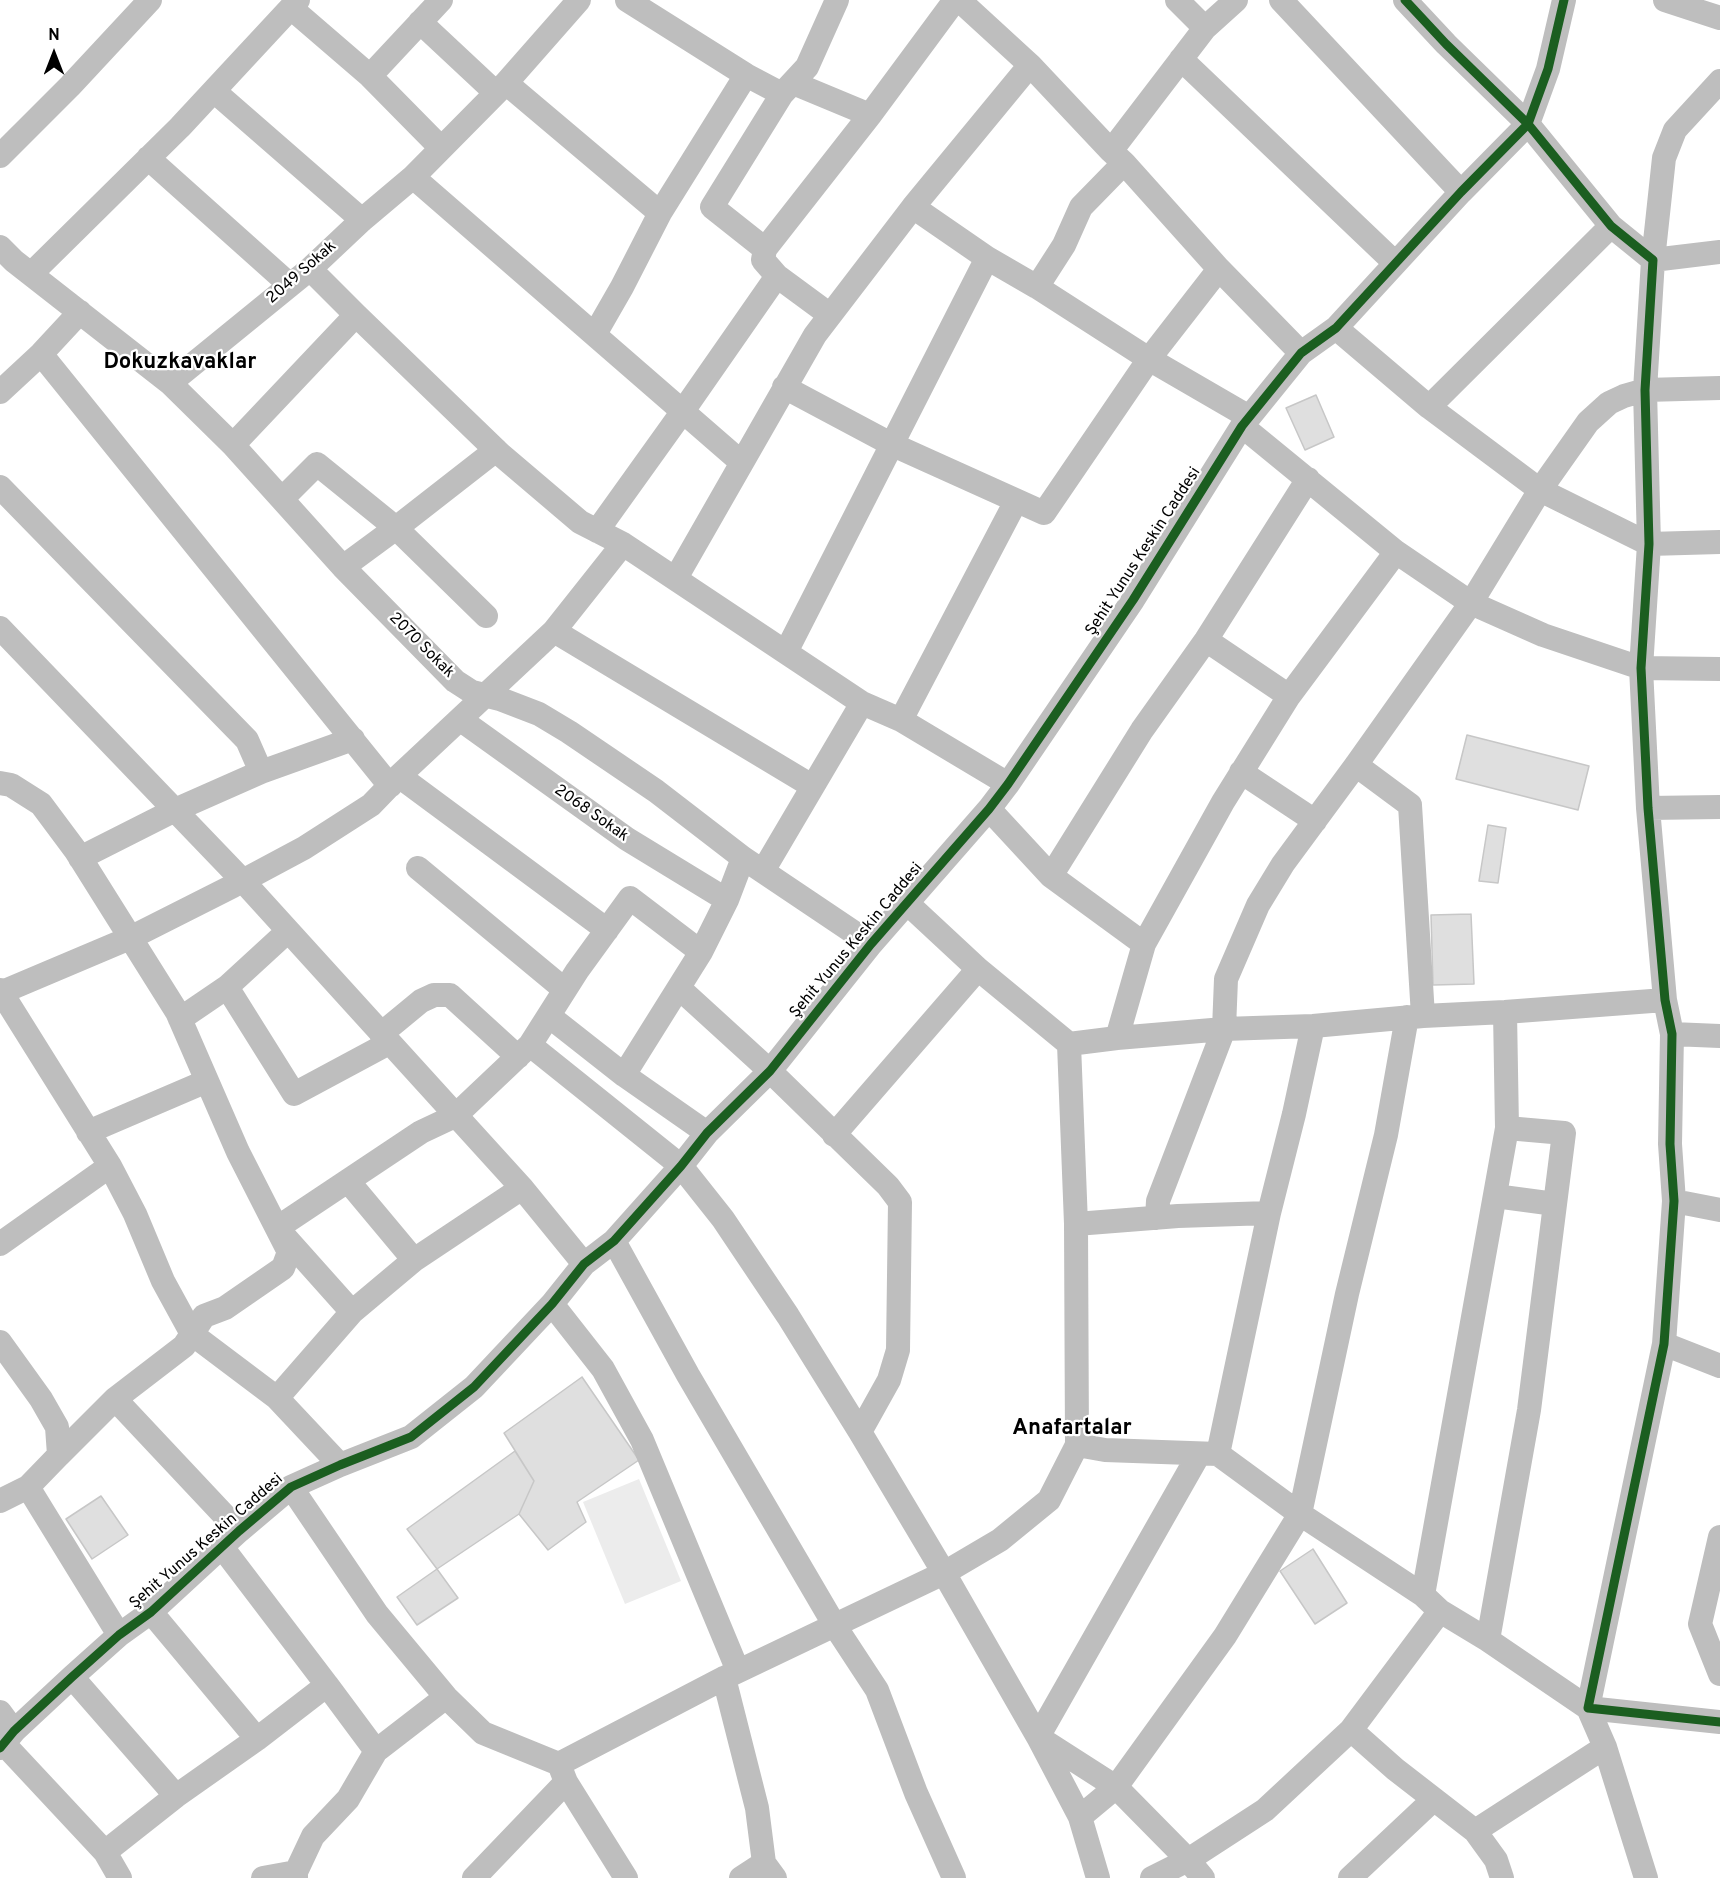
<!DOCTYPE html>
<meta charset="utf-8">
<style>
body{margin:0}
#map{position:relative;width:1720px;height:1878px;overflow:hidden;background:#fff;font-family:Overpass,sans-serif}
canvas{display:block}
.north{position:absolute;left:24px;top:24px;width:60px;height:60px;-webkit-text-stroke:4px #fff;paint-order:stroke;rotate:0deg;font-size:16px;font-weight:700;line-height:24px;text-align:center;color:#000}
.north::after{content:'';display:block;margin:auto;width:21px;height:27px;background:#000;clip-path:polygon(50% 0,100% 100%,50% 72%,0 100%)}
</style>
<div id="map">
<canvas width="1720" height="1878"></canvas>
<div class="north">N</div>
</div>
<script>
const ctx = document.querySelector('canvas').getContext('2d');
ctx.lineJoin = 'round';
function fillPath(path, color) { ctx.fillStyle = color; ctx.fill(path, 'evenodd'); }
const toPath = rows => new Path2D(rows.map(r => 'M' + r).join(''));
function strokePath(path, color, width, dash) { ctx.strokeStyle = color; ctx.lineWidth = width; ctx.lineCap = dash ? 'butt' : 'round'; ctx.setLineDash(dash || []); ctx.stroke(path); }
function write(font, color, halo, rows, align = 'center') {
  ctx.font = font + ' Overpass,sans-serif'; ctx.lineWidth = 4.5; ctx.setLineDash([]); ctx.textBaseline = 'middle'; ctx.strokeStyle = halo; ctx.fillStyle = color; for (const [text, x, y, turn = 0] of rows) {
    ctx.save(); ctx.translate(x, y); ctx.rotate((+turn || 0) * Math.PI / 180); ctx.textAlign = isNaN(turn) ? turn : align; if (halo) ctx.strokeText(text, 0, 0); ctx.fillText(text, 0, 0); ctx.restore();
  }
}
fillPath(toPath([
 [639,1479,681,1581,625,1604,583,1502]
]), '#ececec');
const building = toPath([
 [1316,395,1334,437,1305,450,1286,408,1316,395],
 [1467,735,1589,766,1578,810,1456,779,1467,735],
 [1488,825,1506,828,1498,883,1479,881,1488,825],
 [1471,914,1474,984,1433,985,1431,915,1471,914],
 [582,1377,639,1460,577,1502,586,1522,548,1550,519,1514,534,1481,504,1433,582,1377],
 [515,1451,534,1481,519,1514,437,1569,407,1529,515,1451],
 [101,1496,128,1535,92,1559,66,1519,101,1496],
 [1313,1549,1347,1603,1315,1624,1280,1571,1313,1549],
 [437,1569,458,1598,417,1625,397,1597,437,1569]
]);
fillPath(building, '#dfdfdf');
strokePath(building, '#c7c7c7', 1.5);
strokePath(toPath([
 [627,0,746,75,782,94],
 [959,0,1030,65,1111,151,1124,163,1219,269,1301,353],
 [1177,0,1205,28],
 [1281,0,1461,192],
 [1405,0,1446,44,1528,124,1611,226,1653,260,1645,390,1649,544,1641,668,1648,808,1665,1000,1672,1034,1670,1144,1674,1201,1664,1344,1588,1708,1720,1722],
 [1665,0,1720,18],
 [291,8,370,76,441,148],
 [420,22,496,93],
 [1181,59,1395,263],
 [370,76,441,0],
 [1720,81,1675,130,1664,158,1653,260,1720,252],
 [506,83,660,213],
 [793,83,870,115],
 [214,91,362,220],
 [1111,151,1205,28,1236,0],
 [0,156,70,86,150,0],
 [148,158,290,285],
 [413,177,741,462],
 [913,207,987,258,1037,287,1149,359,1249,417],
 [0,247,14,261,170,383,233,445,343,567,455,681,472,692,500,699,539,714,569,732,656,791,743,858,871,944],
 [765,249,712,207,782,94,807,67,837,0],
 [310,269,356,315,500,454,580,522,623,544,862,703,901,720,1008,784],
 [31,274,180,127,298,0],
 [1037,287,1064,245,1081,207,1124,163],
 [830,315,777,276,763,260,765,249,870,115,955,0],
 [1336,328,1429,407,1540,490,1649,544,1720,542],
 [595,334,622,287,660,213,746,75],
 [41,354,390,786],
 [170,383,310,269,362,220,413,177,506,83,579,0],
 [784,387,891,444,1044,513,1149,359,1219,269],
 [0,392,41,354,80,312],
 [1429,407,1611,226],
 [1242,426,1396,552,1471,603,1543,635,1641,668,1720,669],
 [233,445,356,315],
 [0,487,247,740,261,772],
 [282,499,317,464,396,528,486,616],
 [597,531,683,411,777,276],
 [343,567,396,528,496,450],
 [676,578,815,335,913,207,1030,65],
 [0,628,243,881,522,1188,584,1264],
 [554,631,812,786],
 [1206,640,1289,696],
 [786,652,987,258],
 [461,720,627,839,727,900],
 [901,720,1016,501],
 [1356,765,1410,805,1423,1016],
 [1241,772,1315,821],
 [399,776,607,930],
 [0,783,11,785,41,804,76,851,177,1012,238,1152,289,1252,283,1268,225,1308,204,1316,192,1334,277,1398,340,1465],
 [1648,808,1720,807],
 [989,809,1051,876,1144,944],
 [80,858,175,810,261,772,353,739],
 [418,868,565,990],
 [763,871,862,703],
 [1051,876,1142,730,1206,640,1308,479],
 [227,987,294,1094,389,1043],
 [679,988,770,1071,888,1186,900,1202,898,1350,889,1380,860,1432],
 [0,990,110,1166,135,1214,163,1281,192,1334,184,1346,115,1399,59,1455],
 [0,993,130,938,233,886,304,848,371,805,399,776,554,631,623,544],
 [549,1016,624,1075,707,1133],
 [180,1019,227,987,288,931],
 [381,1034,421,1001,434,995,450,995,518,1057],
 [1672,1034,1720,1036],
 [1117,1038,1144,944,1223,802,1289,696,1396,552],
 [1069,1044,1117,1038,1224,1029,1313,1026,1423,1016,1505,1012,1665,1000],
 [530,1045,681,1166,723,1219,788,1316,860,1432,944,1573,1038,1737,1080,1817,1098,1878],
 [624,1075,701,952,727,900,743,858],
 [88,1132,207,1081],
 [834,1135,978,969],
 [348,1181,414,1260],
 [1495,1196,1555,1204],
 [1674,1201,1720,1210],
 [1157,1218,1158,1201,1224,1029,1226,979,1258,905,1283,864,1356,765,1471,603,1540,490,1588,422,1609,403,1624,396,1645,390,1720,388],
 [1076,1224,1178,1216,1269,1213],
 [614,1241,688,1375,835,1626,877,1690,916,1793,954,1878],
 [0,1244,110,1166],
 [552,1304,603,1369,642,1440,738,1671],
 [352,1312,277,1228,421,1132,455,1116,530,1045,577,971,630,898,701,952],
 [0,1342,41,1399,57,1427,59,1455,28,1487,0,1501],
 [1664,1344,1720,1366],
 [277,1398,352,1312,414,1260,522,1188],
 [115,1399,239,1531],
 [1077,1445,1105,1450,1218,1454,1300,1514,1423,1595,1440,1611,1488,1640,1588,1708,1605,1747,1646,1878],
 [1199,1454,1038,1737,1116,1787,1188,1860,1203,1878],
 [1218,1454,1269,1213,1294,1114,1313,1026],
 [28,1487,119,1635],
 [291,1487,377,1614,446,1697,483,1733,559,1764,566,1782,626,1878],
 [1720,1537,1700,1624,1720,1674],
 [1423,1595,1507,1128,1505,1012],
 [151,1612,257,1739],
 [1488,1640,1529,1410,1564,1133,1507,1128],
 [72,1677,176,1796],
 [724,1678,757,1808,764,1863,775,1878],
 [327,1685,376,1751],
 [0,1712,14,1731],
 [1351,1730,1395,1769,1475,1831,1496,1860,1502,1878],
 [4,1744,105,1852,120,1878],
 [0,1748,14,1731,72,1677,119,1635,151,1612,239,1531,291,1487,340,1465,411,1437,474,1387,552,1304,584,1264,614,1241,681,1166,707,1133,770,1071,871,944,989,809,1008,784,1133,600,1242,426,1301,353,1336,328,1461,192,1528,124,1548,69,1564,0],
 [559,1764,724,1678,944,1573,1000,1540,1049,1500,1077,1445,1076,1224,1069,1044,978,969,907,903],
 [1080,1817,1116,1787,1225,1636,1300,1514,1347,1294,1386,1135,1407,1017],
 [1475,1831,1605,1747],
 [105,1852,176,1796,257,1739,327,1685,222,1547],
 [263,1878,296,1872],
 [296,1878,296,1872,313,1836,348,1799,376,1751,446,1697],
 [474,1878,566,1782],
 [741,1878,764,1863],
 [1152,1878,1188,1860,1265,1810,1351,1730,1440,1611],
 [1350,1878,1433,1800]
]), '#bebebe', 24);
strokePath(toPath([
 [1405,0,1446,44,1528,124,1611,226,1653,260,1645,390,1649,544,1641,668,1648,808,1665,1000,1672,1034,1670,1144,1674,1201,1664,1344,1588,1708,1720,1722],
 [0,1748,14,1731,72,1677,119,1635,151,1612,239,1531,291,1487,340,1465,411,1437,474,1387,552,1304,584,1264,614,1241,681,1166,707,1133,770,1071,871,944,989,809,1008,784,1133,600,1242,426,1301,353,1336,328,1461,192,1528,124,1548,69,1564,0]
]), '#1b5e20', 9);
write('16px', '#000', '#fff', [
 ["2049 Sokak",302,273,-41],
 ["Şehit Yunus Keskin Caddesi",1144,552,-57],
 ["2070 Sokak",421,646,45],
 ["2068 Sokak",591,814,35],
 ["Şehit Yunus Keskin Caddesi",857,941,-50],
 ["Şehit Yunus Keskin Caddesi",207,1542,-41]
]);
write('bold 22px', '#000', '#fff', [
 ["Dokuzkavaklar",180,364],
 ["Anafartalar",1072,1430]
]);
</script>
